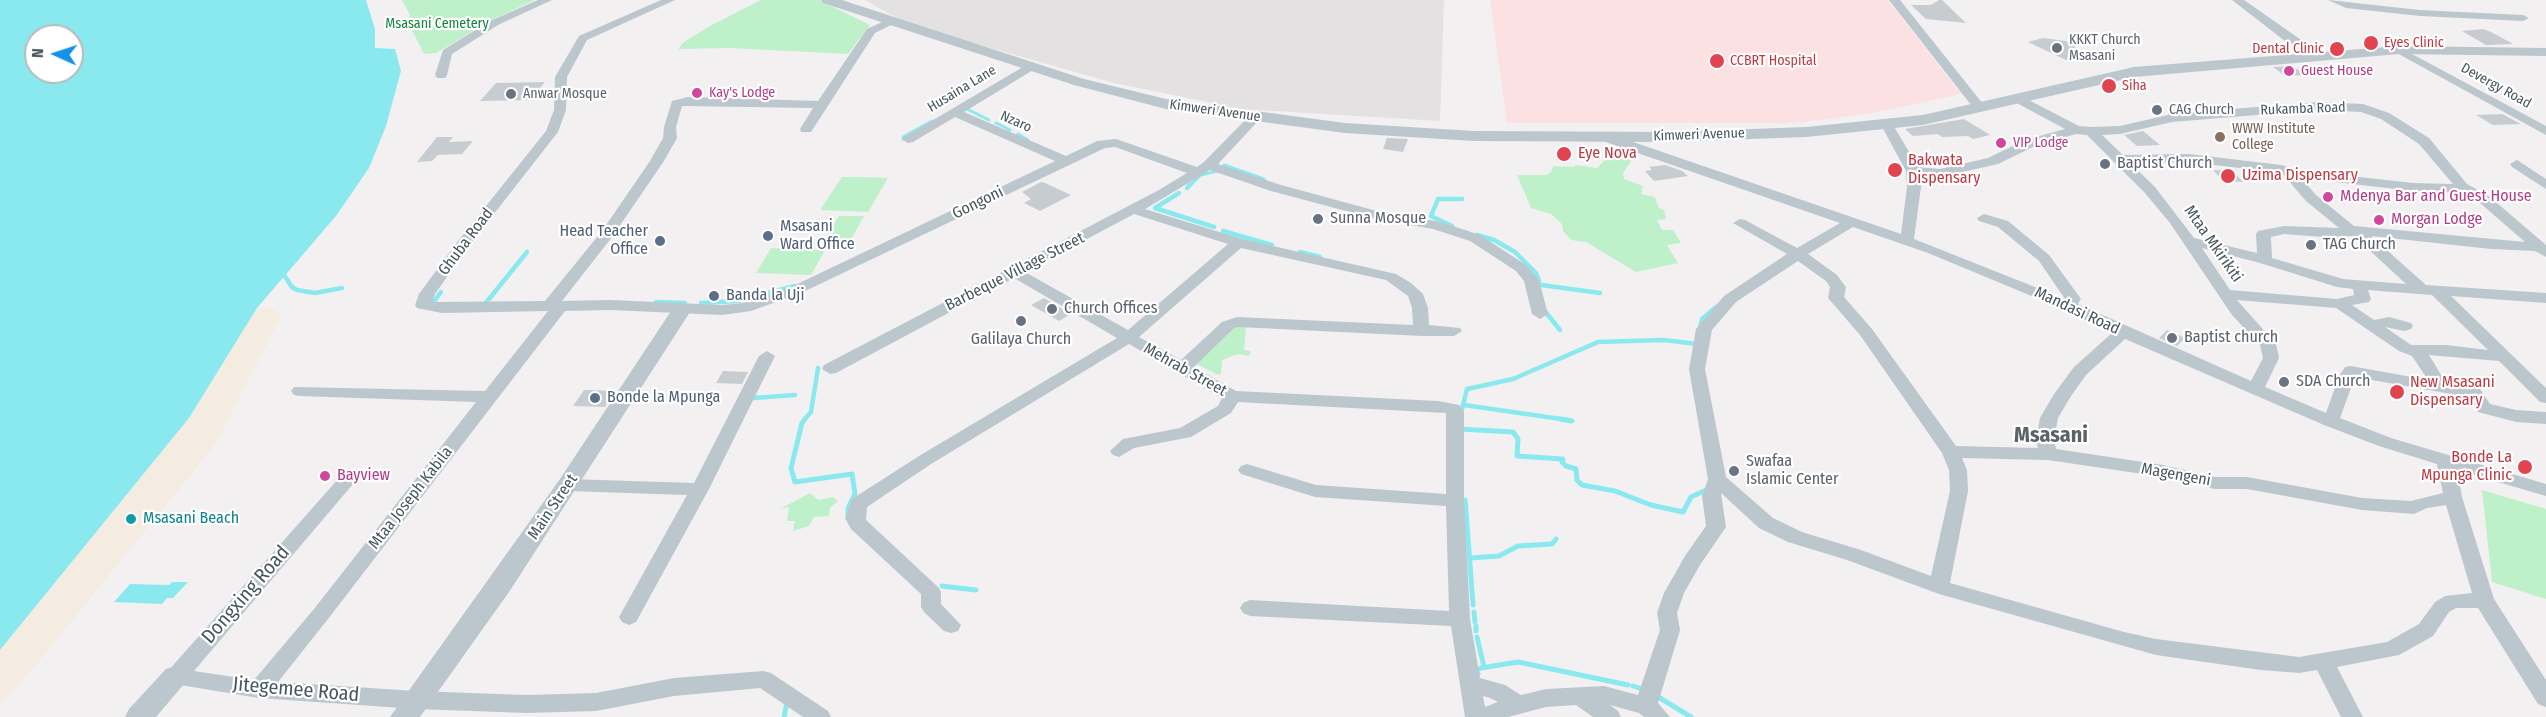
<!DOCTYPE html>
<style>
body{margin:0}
#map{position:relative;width:2546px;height:717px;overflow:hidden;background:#f3f0f1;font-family:"Fira Sans Condensed",sans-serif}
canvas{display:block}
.north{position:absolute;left:24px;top:24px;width:60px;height:60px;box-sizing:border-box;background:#fff;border:2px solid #b5bcbf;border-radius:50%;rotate:273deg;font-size:16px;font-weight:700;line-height:24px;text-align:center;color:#47575e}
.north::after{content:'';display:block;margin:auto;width:21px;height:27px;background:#1492e8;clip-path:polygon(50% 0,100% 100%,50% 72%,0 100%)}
</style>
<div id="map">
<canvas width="2546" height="717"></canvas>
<div class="north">N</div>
</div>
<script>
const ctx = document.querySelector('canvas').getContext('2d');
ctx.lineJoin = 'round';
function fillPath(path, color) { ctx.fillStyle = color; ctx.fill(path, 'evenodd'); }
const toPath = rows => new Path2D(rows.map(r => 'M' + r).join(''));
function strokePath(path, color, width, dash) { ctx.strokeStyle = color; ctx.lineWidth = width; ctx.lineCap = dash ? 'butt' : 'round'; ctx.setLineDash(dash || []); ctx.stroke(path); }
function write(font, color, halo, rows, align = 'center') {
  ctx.font = font + ' "Fira Sans Condensed",sans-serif'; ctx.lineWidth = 4.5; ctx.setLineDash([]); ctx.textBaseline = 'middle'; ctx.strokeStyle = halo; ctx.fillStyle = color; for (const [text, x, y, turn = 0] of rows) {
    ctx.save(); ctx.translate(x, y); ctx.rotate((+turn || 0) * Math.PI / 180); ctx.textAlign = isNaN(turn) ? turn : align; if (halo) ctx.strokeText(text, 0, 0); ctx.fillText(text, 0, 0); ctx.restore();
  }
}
fillPath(toPath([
 [865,0,1444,0,1440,121,1242,109,1114,83,909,25]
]), '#e4e1e3');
fillPath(toPath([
 [1490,0,1888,0,1961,94,1872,113,1796,123,1507,123]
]), '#fce1e3');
fillPath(toPath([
 [402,0,535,0,491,20,436,53,424,54,408,22,410,15],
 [761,0,819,0,870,25,848,54,729,48,678,49,684,42,710,26],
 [1614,150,1635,155,1623,173,1624,179,1643,186,1641,194,1655,197,1659,208,1664,210,1666,219,1657,220,1662,230,1673,230,1681,243,1667,245,1678,263,1636,272,1586,242,1571,240,1563,231,1562,224,1551,214,1531,208,1517,175,1547,175,1551,172,1553,166,1574,167,1575,165,1597,168],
 [842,177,863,177,888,178,868,212,820,210],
 [839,216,864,216,846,248,820,247],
 [771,248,825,250,811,275,756,273],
 [1235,326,1246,327,1244,350,1251,351,1249,356,1238,354,1222,360,1221,374,1218,375,1197,364],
 [2482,490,2546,509,2546,599,2492,582],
 [810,493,818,500,833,497,838,501,830,508,829,516,814,517,809,526,793,531,795,521,787,521,789,507,780,509]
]), '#bef1ca');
fillPath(toPath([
 [257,308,272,309,282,314,217,442,35,666,0,705,0,650,189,418]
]), '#f4ebe1');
fillPath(toPath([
 [0,0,366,0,375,29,375,48,395,49,401,71,386,126,369,168,336,216,257,308,189,418,0,650],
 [36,36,72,36,72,72,36,72],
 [172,582,188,582,173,598,167,598,162,604,114,602,130,584,169,585]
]), '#8ae9ef');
strokePath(toPath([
 [967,109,989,120],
 [996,123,1010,130],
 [1018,134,1028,140],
 [903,137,932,121],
 [1224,165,1264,179],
 [1189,186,1201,175,1217,171]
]), '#8ae9ef', 3);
strokePath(toPath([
 [1187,188,1191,184],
 [1179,193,1155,208,1214,227],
 [1452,226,1431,216,1438,199,1462,199],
 [1223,231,1272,245],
 [1477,235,1494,240,1515,252,1536,273,1539,281,1535,281],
 [1300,252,1320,257],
 [284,275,292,287,297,290,315,293,342,288],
 [1534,284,1600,293],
 [656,302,685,303],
 [701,303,738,301,795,286],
 [432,304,441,292],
 [485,304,527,252],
 [1544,310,1560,330],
 [1700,328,1702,319,1716,307],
 [754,398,795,395],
 [1464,405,1568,420],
 [1461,413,1467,389,1513,379,1598,342,1664,340,1697,344],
 [804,420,811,412,818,368]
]), '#8ae9ef', 4.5);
strokePath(toPath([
 [805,419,802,423,791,468,795,482,852,474,855,494,848,508,848,515],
 [1560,419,1572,421],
 [1459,429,1513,432,1518,439,1517,456,1563,459,1562,462,1566,466,1576,469,1577,480,1582,485,1615,491,1651,505,1683,512,1691,497,1704,491],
 [1465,500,1466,509],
 [1466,511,1473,605],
 [1470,558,1499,556,1518,546,1552,544,1556,539],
 [942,586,976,590],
 [1474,612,1475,622],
 [1476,626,1476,631],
 [1477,637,1484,667],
 [1478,674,1476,670,1481,668,1518,662,1628,685],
 [1633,686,1645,690],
 [1655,695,1691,717],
 [784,717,787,702]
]), '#8ae9ef', 5);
fillPath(toPath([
 [1939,0,1942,0,1966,23,1926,19,1911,5,1931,5],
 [2483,29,2491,32,2513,44,2486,45,2462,31],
 [2043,38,2066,41,2076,47,2073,49,2087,58,2066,60,2028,42],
 [2292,66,2306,75,2285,76,2273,67],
 [545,82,530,100,480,101,496,83],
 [2502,114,2521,124,2493,125,2476,115],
 [1964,119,1990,135,1973,139,1968,136,1942,137,1938,134,1913,136,1905,129],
 [2143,131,2160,145,2137,146,2124,135],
 [437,137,453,137,449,142,473,141,462,154,438,155,432,161,417,162],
 [1387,138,1408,139,1403,152,1383,149],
 [1665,165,1682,171,1688,176,1654,181,1645,171,1652,170,1649,167],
 [2213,170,2233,171,2243,182,2223,181],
 [1041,182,1045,183,1071,195,1040,211,1024,203,1031,199,1022,192],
 [1044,298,1071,314,1059,321,1031,305],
 [2167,330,2185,338,2177,346,2159,338],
 [723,371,748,372,742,384,716,383],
 [584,390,615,391,605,407,573,406]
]), '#c7ccd0');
fillPath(toPath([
 [538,0,552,0,498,25,452,54,447,75,445,78,437,78,435,75,443,50,490,21,538,0],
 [661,0,675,0,587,40,567,77,566,110,558,132,468,247,435,294,432,302,545,301,602,231,650,161,663,138,664,127,672,101,688,97,818,101,867,29,893,17,899,20,897,22,875,33,811,132,801,132,800,129,813,108,682,106,676,127,677,138,664,161,612,237,562,301,610,300,722,305,743,303,791,287,1055,161,955,117,913,142,908,143,901,139,1028,64,1032,63,1038,67,964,112,1066,156,1097,141,1116,139,1197,167,1204,162,1251,114,1259,114,1261,117,1259,120,1218,164,1281,185,1373,210,1441,222,1480,235,1526,265,1539,280,1548,314,1540,319,1532,314,1524,281,1516,271,1470,241,1433,229,1372,218,1271,191,1210,170,1145,209,1242,239,1396,274,1411,283,1423,294,1428,308,1429,325,1460,328,1462,331,1454,336,1422,336,1238,327,1234,328,1194,367,1236,391,1438,401,1459,405,1464,412,1464,500,1470,619,1480,678,1505,685,1521,695,1546,689,1604,686,1638,695,1660,630,1657,613,1664,593,1685,556,1706,526,1702,496,1708,479,1689,369,1696,329,1724,296,1787,254,1733,223,1740,219,1745,220,1797,248,1840,223,1600,140,1598,137,1600,134,1610,134,1901,234,1907,187,1906,171,1881,125,1887,121,1893,125,1918,167,1940,169,1988,158,2025,140,2065,129,2013,101,2011,98,2017,94,2079,126,2091,127,2120,126,2172,114,2318,102,2363,104,2389,113,2429,138,2467,184,2490,197,2546,245,2546,257,2535,251,2491,249,2371,236,2426,285,2546,293,2546,303,2451,296,2546,388,2546,403,2540,402,2499,361,2429,355,2446,383,2480,389,2490,404,2516,410,2546,412,2546,424,2516,422,2478,412,2468,397,2355,377,2340,418,2391,438,2546,484,2546,496,2457,470,2462,497,2494,599,2546,680,2546,707,2538,704,2478,608,2456,608,2449,612,2433,636,2399,655,2337,667,2363,717,2341,717,2317,670,2299,673,2261,670,2156,655,1939,594,1847,560,1788,542,1759,528,1721,493,1726,527,1700,565,1684,593,1677,613,1680,630,1658,703,1670,717,1644,717,1639,713,1610,705,1618,711,1621,717,1593,717,1576,705,1546,707,1508,717,1465,717,1451,626,1250,616,1243,613,1240,608,1243,603,1250,600,1449,611,1446,506,1315,497,1241,474,1238,470,1241,466,1247,464,1316,485,1446,494,1446,413,1238,402,1231,413,1191,437,1134,448,1119,457,1113,455,1110,451,1123,439,1180,428,1218,406,1222,398,1129,344,931,464,867,507,866,520,938,587,941,592,941,604,961,625,958,631,951,633,944,631,924,612,921,607,921,594,851,529,845,518,850,504,852,499,919,456,1117,338,1014,278,836,373,830,374,822,369,824,365,1159,190,1187,173,1115,147,1105,148,801,293,751,311,722,315,610,310,565,311,328,619,278,682,416,691,527,695,596,693,674,678,763,671,771,673,828,711,831,717,803,717,760,688,674,696,596,711,527,713,416,709,259,698,168,683,165,677,168,671,347,469,359,469,362,473,359,477,194,671,254,680,314,609,476,402,300,396,294,395,291,391,294,387,485,391,548,311,442,313,417,308,415,305,419,294,458,241,546,131,554,110,555,77,579,36,661,0],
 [2318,110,2361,112,2381,119,2419,144,2453,184,2413,183,2305,171,2281,165,2189,154,2123,155,2102,135,2120,134,2172,122,2318,110],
 [2076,134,2087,135,2145,193,2170,223,2232,315,2260,345,2263,358,2251,381,2078,304,2081,299,2049,255,2008,221,1984,214,1977,218,1979,221,1998,227,2039,261,2065,299,1914,239,1921,187,1920,176,1940,177,1998,164,2035,146,2076,134],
 [2189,162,2282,173,2306,201,2339,228,2284,226,2258,231,2256,234,2257,253,2194,238,2155,187,2130,163,2189,162],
 [2301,178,2413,191,2463,193,2480,203,2525,242,2354,226,2316,195,2301,178],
 [1134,214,1228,244,1128,330,1025,272,1134,214],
 [1853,227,1928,253,2063,309,2112,333,2074,367,2054,394,2040,418,2036,440,2038,448,1956,446,1872,329,1844,297,1846,287,1837,275,1808,254,1853,227],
 [2284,234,2323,237,2354,236,2406,284,2343,279,2272,258,2271,237,2284,234],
 [1241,248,1386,280,1408,296,1412,308,1413,325,1237,317,1222,322,1181,360,1139,337,1241,248],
 [2202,248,2260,263,2337,287,2353,289,2354,295,2337,299,2230,290,2202,248],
 [1798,261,1826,281,1830,287,1828,298,1860,335,1942,453,1949,470,1950,491,1931,576,1861,550,1802,532,1773,518,1726,477,1705,369,1712,330,1736,302,1798,261],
 [2368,290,2432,295,2488,350,2446,345,2411,345,2385,327,2405,331,2411,329,2413,326,2411,323,2389,317,2374,320,2352,305,2369,302,2371,299,2368,290],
 [2237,300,2336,308,2399,351,2412,356,2428,380,2351,366,2345,367,2339,376,2326,413,2265,387,2279,358,2276,344,2237,300],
 [2125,339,2324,425,2379,446,2437,464,2443,493,2411,501,2362,498,2247,477,2215,477,2163,465,2056,449,2054,440,2058,418,2071,396,2086,375,2125,339],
 [1962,458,2048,460,2163,477,2215,489,2247,489,2362,510,2414,514,2427,508,2446,505,2472,593,2445,596,2435,602,2419,624,2387,642,2299,657,2156,639,2124,632,1950,583,1968,491,1967,470,1962,458],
 [1483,696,1490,698,1498,702,1485,707,1483,696],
 [1889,0,1900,0,1983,104,1985,107,1983,110,1975,110,1889,0],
 [2232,0,2244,0,2307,44,2301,47,2285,41,2232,0],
 [2328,0,2420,10,2523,15,2529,18,2523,21,2420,16,2346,8,2328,0],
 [2399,47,2546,126,2546,135,2395,52,2395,48,2399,47],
 [2517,160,2546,179,2546,189,2512,167,2510,164,2517,160],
 [767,351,775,356,709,489,636,622,629,625,622,622,619,617,687,495,568,491,561,489,559,485,561,481,568,479,694,483,759,356,767,351]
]), '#bbc7cd');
fillPath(toPath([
 [821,0,842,0,1084,79,1166,99,1345,123,1474,131,1668,132,1806,127,1923,115,2134,67,2399,46,2546,48,2546,56,2399,54,2134,77,1923,125,1806,137,1668,142,1474,141,1345,133,1166,109,1074,85,823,3,821,0],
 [682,303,689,305,692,309,509,592,420,717,390,717,560,479,675,305,682,303],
 [176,666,186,669,190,677,156,717,125,717,129,709,166,669,176,666]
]), '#bbc7cd');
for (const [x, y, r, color] of [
 [2371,43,8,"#e0444e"],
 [2057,48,6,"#6b7280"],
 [2337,49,8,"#e0444e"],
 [1717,61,8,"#e0444e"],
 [2289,71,6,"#d1479c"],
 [2109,86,8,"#e0444e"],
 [697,93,6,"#d1479c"],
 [511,94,6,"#6b7280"],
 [2157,110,6,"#6b7280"],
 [2220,137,6,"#8d6e63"],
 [2001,143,6,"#d1479c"],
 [1564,154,8,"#e0444e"],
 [2105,164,6,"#6b7280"],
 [1895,170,8,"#e0444e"],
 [2228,176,8,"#e0444e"],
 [2328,197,6,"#d1479c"],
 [1318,219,6,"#6b7280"],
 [2379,220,6,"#d1479c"],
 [768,236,6,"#5c6f8a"],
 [660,241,6,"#5c6f8a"],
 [2311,245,6,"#6b7280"],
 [714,296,6,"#5c6f8a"],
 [1052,309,6,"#6b7280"],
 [1021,321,6,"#6b7280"],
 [2172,338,6,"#6b7280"],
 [2284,382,6,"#6b7280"],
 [2397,392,8,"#e0444e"],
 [595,398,6,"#5c6f8a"],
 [2525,467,8,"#e0444e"],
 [1734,471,6,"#6b7280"],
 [325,476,6,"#d1479c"],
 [131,519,6,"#0f9aa8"]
]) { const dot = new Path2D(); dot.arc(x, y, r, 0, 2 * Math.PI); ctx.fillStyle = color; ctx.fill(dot); strokePath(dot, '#fff', 2); }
write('14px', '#15833b', '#fff', [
 ["Msasani Cemetery",437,24]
]);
write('14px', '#5b616d', '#fff', [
 ["KKKT Church",2069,40],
 ["Msasani",2069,56],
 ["Anwar Mosque",523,94],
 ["CAG Church",2169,110]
], 'left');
write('14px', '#be3a42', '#fff', [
 ["Eyes Clinic",2384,43],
 ["Dental Clinic",2324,49,"right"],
 ["CCBRT Hospital",1730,61],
 ["Siha",2122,86]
], 'left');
write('14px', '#b23c85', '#fff', [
 ["Guest House",2301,71],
 ["Kay's Lodge",709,93],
 ["VIP Lodge",2013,143]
], 'left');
write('14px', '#47575e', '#fff', [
 ["Devergy Road",2496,86,29],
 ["Husaina Lane",962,89,-31],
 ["Rukamba Road",2303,109,-2],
 ["Kimweri Avenue",1215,111,8],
 ["Nzaro",1016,122,24],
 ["Kimweri Avenue",1699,135,-2]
]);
write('14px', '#785e54', '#fff', [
 ["WWW Institute",2232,129],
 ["College",2232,145]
], 'left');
write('16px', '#be3a42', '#fff', [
 ["Eye Nova",1578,154],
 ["Bakwata",1908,161],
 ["Dispensary",1908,179],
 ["Uzima Dispensary",2242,176],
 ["New Msasani",2410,383],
 ["Dispensary",2410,401],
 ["Bonde La",2512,458,"right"],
 ["Mpunga Clinic",2512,476,"right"]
], 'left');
write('16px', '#5b616d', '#fff', [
 ["Baptist Church",2117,164],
 ["Sunna Mosque",1330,219],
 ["TAG Church",2323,245],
 ["Church Offices",1064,309],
 ["Baptist church",2184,338],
 ["Galilaya Church",1021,340,"center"],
 ["SDA Church",2296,382],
 ["Swafaa",1746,462],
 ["Islamic Center",1746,480]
], 'left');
write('16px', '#b23c85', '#fff', [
 ["Mdenya Bar and Guest House",2340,197],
 ["Morgan Lodge",2391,220],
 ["Bayview",337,476]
], 'left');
write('16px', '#47575e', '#fff', [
 ["Gongoni",978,203,-26],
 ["Ghuba Road",466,242,-53],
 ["Mtaa Mkirikiti",2213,244,55],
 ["Barbeque Village Street",1015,272,-27],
 ["Mandasi Road",2077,311,25],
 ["Mehrab Street",1185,370,29],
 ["Magengeni",2176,475,10],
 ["Mtaa Joseph Kabila",411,498,-52],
 ["Main Street",553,507,-56]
]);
write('16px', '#4e5e75', '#fff', [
 ["Msasani",780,227],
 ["Ward Office",780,245],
 ["Head Teacher",648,232,"right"],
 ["Office",648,250,"right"],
 ["Banda la Uji",726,296],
 ["Bonde la Mpunga",607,398]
], 'left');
write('16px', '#0d838f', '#fff', [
 ["Msasani Beach",143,519]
], 'left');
write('20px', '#47575e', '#fff', [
 ["Dongxing Road",246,595,-49],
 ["Jitegemee Road",296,690,5]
]);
write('bold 22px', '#5c6265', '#fff', [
 ["Msasani",2051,436]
]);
</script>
